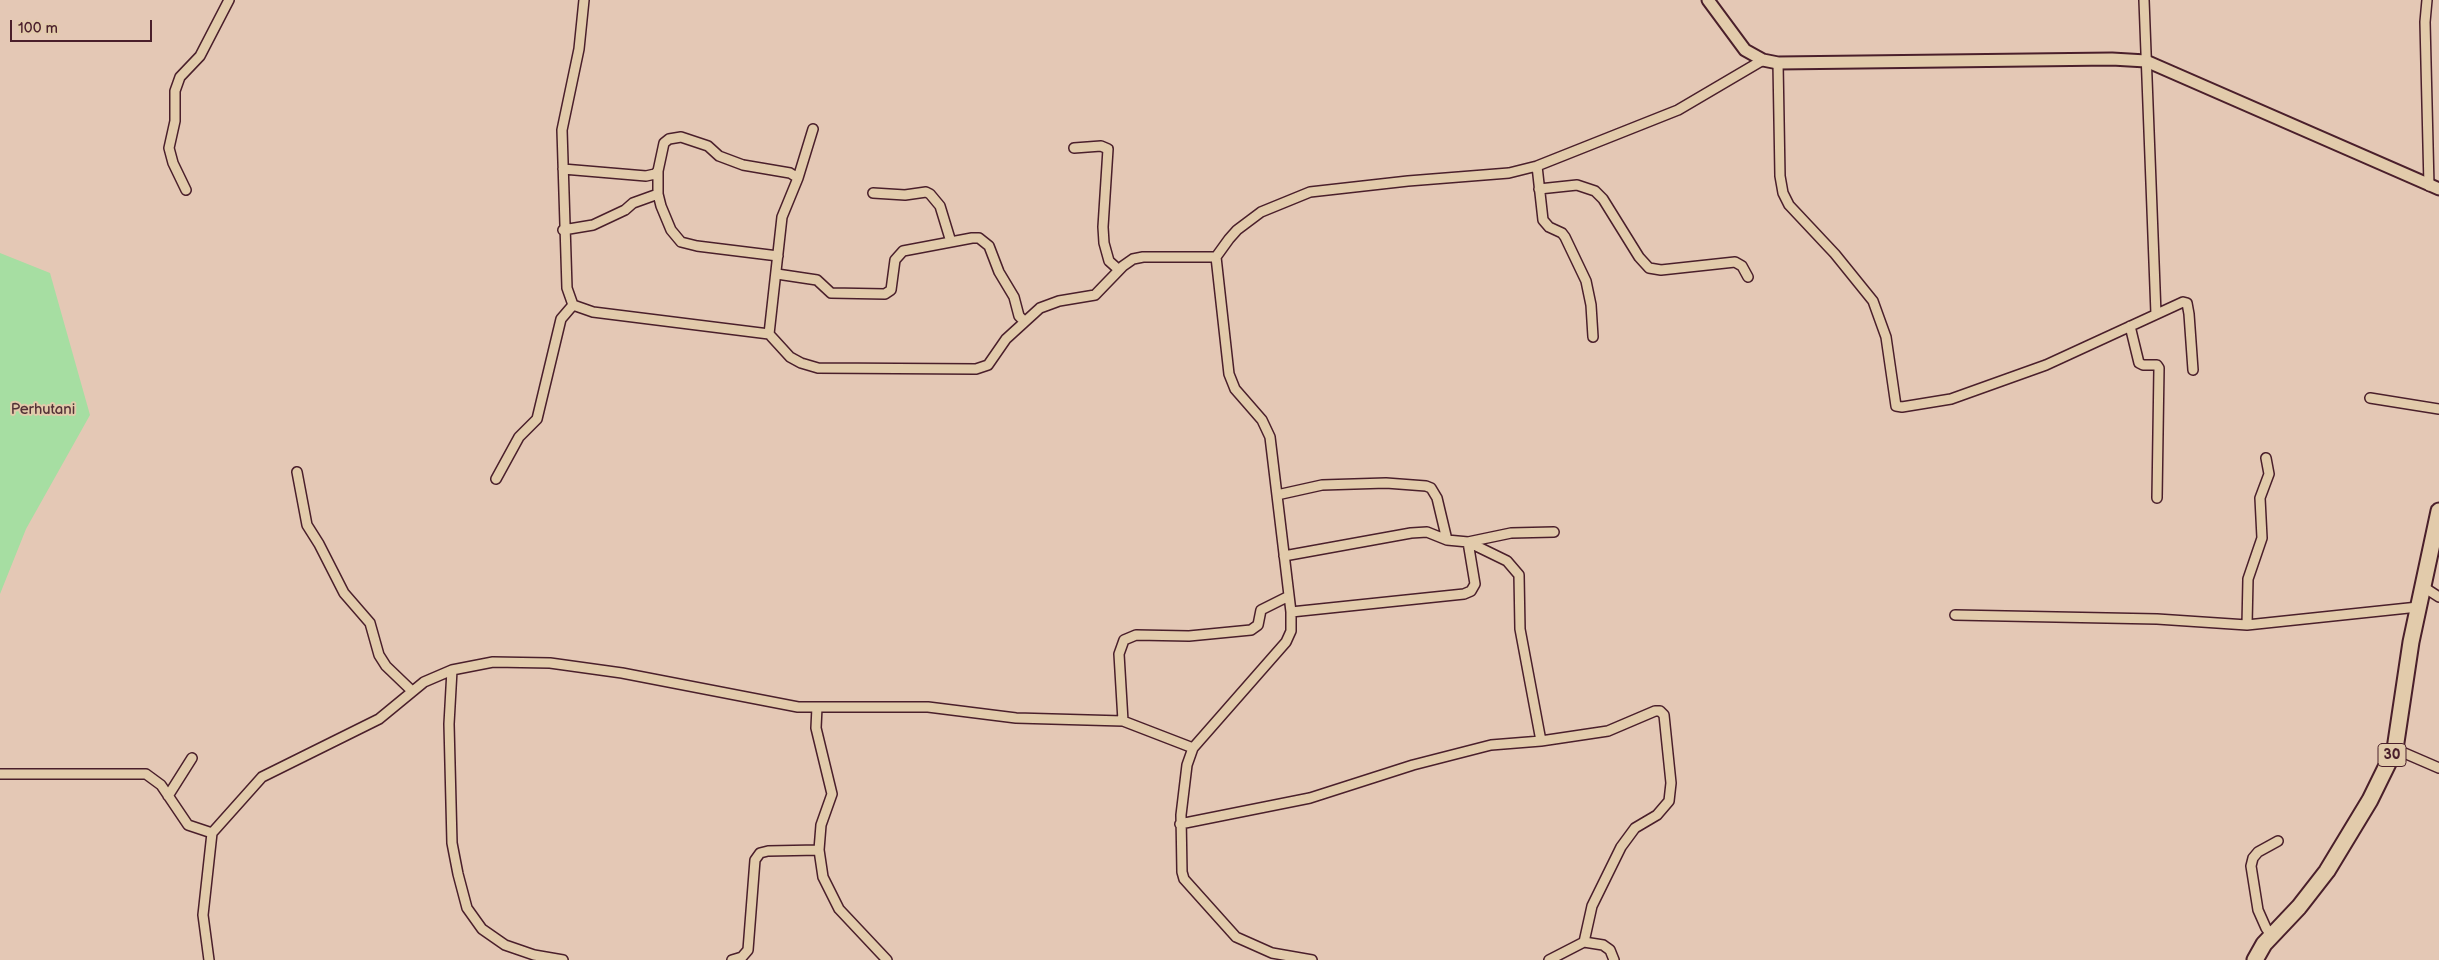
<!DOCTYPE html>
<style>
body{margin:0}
#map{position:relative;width:2439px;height:960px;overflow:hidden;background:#e4c8b5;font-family:"Balsamiq Sans",sans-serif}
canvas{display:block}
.scale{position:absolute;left:10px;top:20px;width:142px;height:22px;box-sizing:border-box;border:2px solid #4a1f2b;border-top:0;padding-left:6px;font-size:15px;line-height:18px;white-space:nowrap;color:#4a1f2b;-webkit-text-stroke:4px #e2cbab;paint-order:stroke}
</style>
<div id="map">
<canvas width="2439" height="960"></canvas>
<div class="scale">100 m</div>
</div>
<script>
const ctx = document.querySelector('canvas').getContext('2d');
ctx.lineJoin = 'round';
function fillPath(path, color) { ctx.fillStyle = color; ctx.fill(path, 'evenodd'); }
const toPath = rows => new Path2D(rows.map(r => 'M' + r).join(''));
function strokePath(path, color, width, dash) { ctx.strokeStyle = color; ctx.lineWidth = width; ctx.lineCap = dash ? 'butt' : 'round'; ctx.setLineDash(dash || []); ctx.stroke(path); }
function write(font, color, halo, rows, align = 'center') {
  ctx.font = font + ' "Balsamiq Sans",sans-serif'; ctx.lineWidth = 4; ctx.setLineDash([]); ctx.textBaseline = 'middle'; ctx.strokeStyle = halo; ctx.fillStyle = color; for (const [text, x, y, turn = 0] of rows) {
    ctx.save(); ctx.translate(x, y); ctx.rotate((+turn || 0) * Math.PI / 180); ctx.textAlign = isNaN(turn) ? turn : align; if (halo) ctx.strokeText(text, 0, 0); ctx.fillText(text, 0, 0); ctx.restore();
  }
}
fillPath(toPath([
 [0,253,50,273,90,415,26,529,0,594]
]), '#a6dea2');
const minor = toPath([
 [584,0,579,49,562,130,567,288,573,305,593,312,769,334,790,357,801,363,818,368,976,369,988,365,1006,339,1040,308,1059,301,1095,295,1123,266,1133,259,1143,257,1216,257],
 [2144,0,2156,314],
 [2427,0,2425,22,2429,186],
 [1778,63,1780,176,1783,193,1789,205,1835,254,1873,301,1886,337,1896,406,1902,407,1951,399,2046,365,2183,302,2187,303,2189,314,2193,370],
 [1074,148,1101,146,1108,149,1103,227,1104,243,1109,261,1119,270],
 [1537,166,1543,220,1549,227,1562,233,1565,237,1586,281,1591,305,1593,337],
 [563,169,646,176,655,174,658,171,664,143,669,139,681,137,708,146,719,156,743,165,790,173,798,178],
 [658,171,658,194,661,206,671,230,681,242,697,246,778,256],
 [1539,189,1577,185,1595,191,1603,199,1639,257,1649,268,1661,270,1735,262,1742,266,1748,277],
 [186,190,173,163,169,148,175,121,175,91,180,77,200,56,229,0],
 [873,193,905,195,926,192,930,194,940,206,951,242],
 [563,230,593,225,625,210,633,203,658,194],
 [777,274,817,280,831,293,885,294,891,290,895,260,903,251,972,238,979,238,989,246,999,272,1014,297,1019,316,1024,321],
 [2130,326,2139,363,2143,365,2157,365,2159,368,2157,498],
 [769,334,782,217,798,178,813,129],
 [2370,398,2439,409],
 [297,472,307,525,319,544,344,593,370,623,379,655,386,666,411,690],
 [496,479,519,437,537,419,561,319,573,305],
 [1277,495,1322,485,1386,483,1426,486,1431,488,1437,498,1447,540],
 [1468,542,1507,561,1519,575,1520,629,1541,741],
 [1284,556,1411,533,1427,532,1447,540,1468,542,1511,533,1554,532],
 [2422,586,2439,597],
 [1291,612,1464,594,1471,591,1475,584,1468,542],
 [1955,615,2157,619,2247,625,2418,607],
 [2247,625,2248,579,2262,538,2260,498,2269,474,2266,458],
 [452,670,449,724,452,843,458,874,467,908,482,929,505,945,534,955,563,960],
 [817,707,816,728,832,794,821,825,819,850,823,877,839,909,887,960],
 [1123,721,1119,654,1124,640,1136,635,1189,636,1251,630,1258,625,1261,610,1289,596],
 [1193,748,1187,765,1181,815,1182,872,1184,879,1236,937,1272,953,1312,960],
 [2395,749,2439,768],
 [0,774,146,774,161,785,188,825,212,833,262,777,379,719,424,682,452,670,493,662,550,663,622,673,798,707,928,707,1016,718,1123,721,1193,748,1286,642,1291,631,1291,612,1270,437,1262,420,1235,389,1229,374,1216,257,1229,239,1237,230,1261,212,1310,192,1408,181,1509,173,1537,166,1678,110,1763,60],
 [168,796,192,758],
 [1180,824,1310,798,1413,765,1491,745,1541,741,1608,731,1655,711,1660,711,1664,715,1671,783,1669,801,1657,815,1635,828,1621,847,1592,906,1584,942],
 [2272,936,2266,928,2258,910,2251,866,2253,858,2258,852,2278,841],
 [209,960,203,915,212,833],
 [732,960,742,957,748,950,755,860,760,853,768,851,819,850],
 [1549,960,1584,942,1603,945,1610,950,1614,960]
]);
const tertiary = toPath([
 [1708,0,1745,50,1763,60,1778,63,2112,59,2146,61,2439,189]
]);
const trunk = toPath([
 [2255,960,2264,944,2299,907,2327,871,2370,800,2395,749,2411,642,2439,511]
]);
strokePath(minor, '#4a1f2b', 12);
strokePath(tertiary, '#4a1f2b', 15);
strokePath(trunk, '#4a1f2b', 19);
strokePath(minor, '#e2cbab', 9);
strokePath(tertiary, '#e2cbab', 11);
strokePath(trunk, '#e2cbab', 15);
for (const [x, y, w] of [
 [2392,755,28]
]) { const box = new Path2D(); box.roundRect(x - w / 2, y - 11.5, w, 23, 4); ctx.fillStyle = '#e2cbab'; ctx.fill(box); strokePath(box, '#4a1f2b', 1); }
write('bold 14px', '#4a1f2b', null, [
 ["30",2392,755]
]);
write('15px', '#533237', '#e2cbab', [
 ["Perhutani",43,410]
]);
</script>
